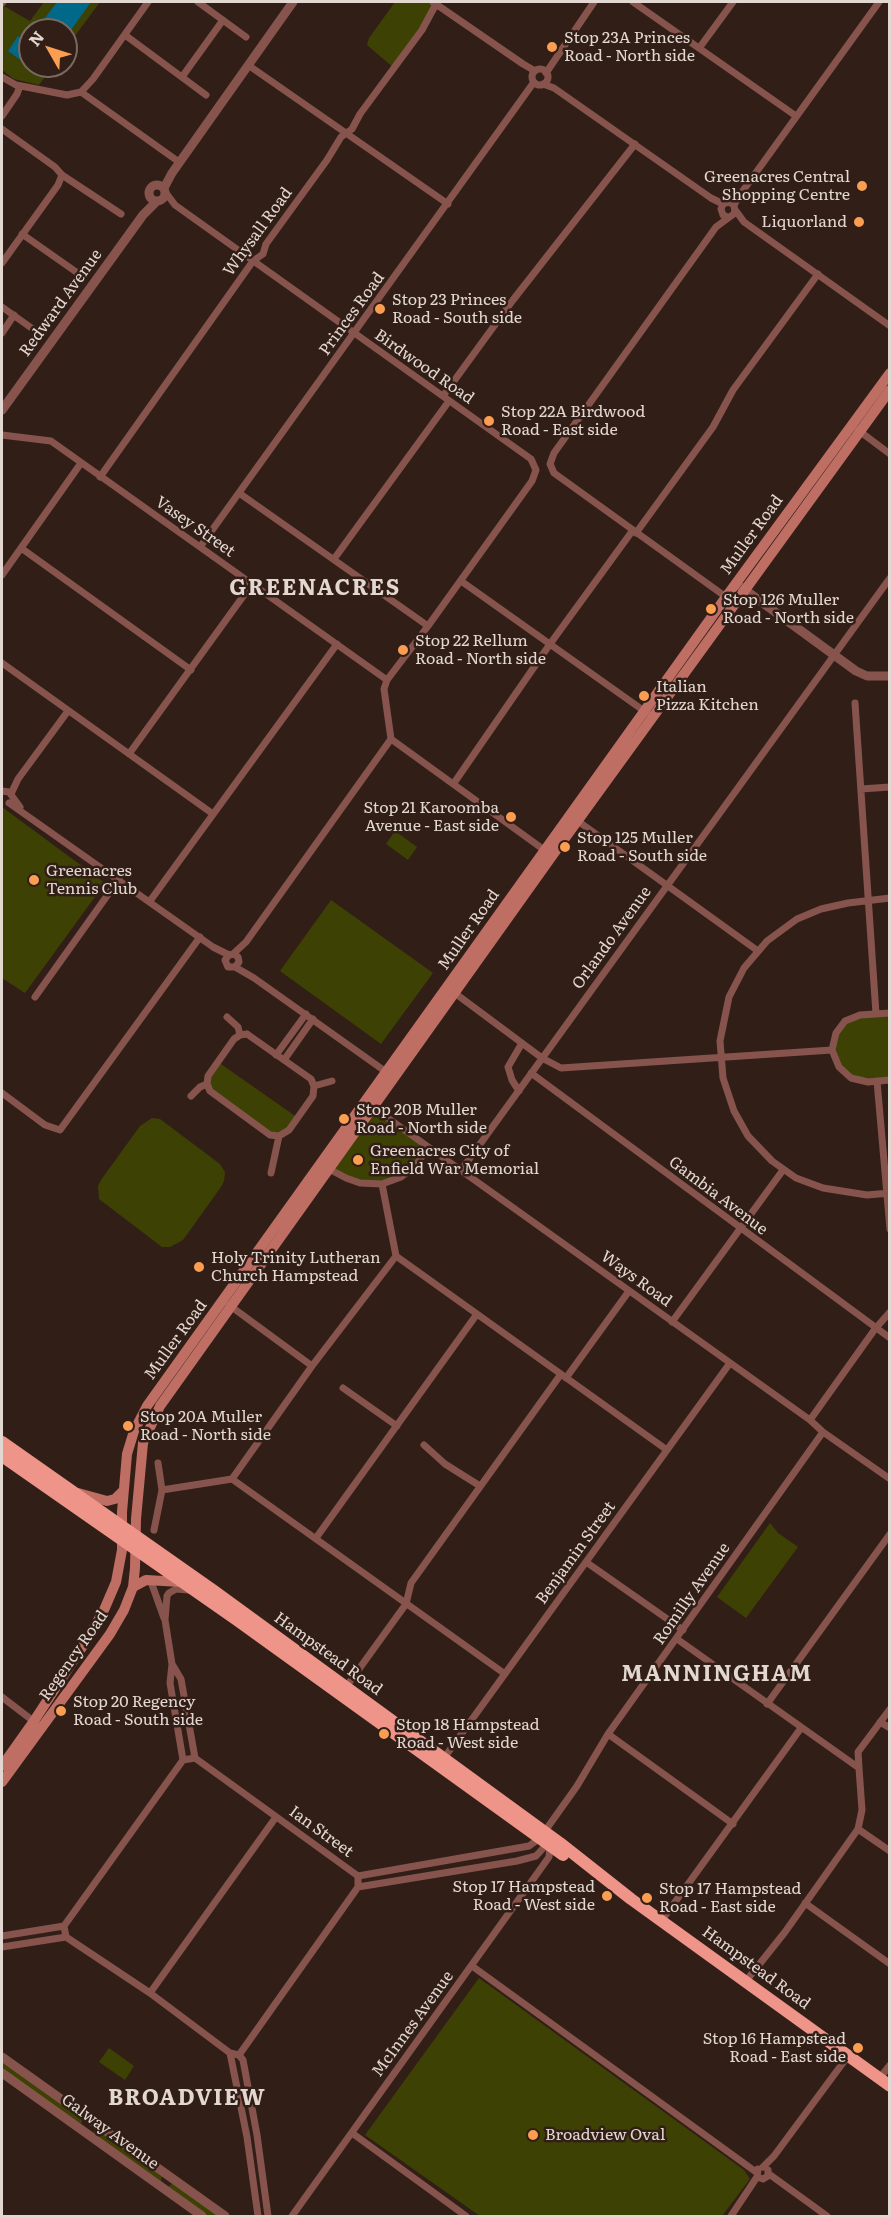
<!DOCTYPE html>
<style>
body{margin:0}
#map{position:relative;width:891px;height:2218px;overflow:hidden;background:#311f17;font-family:Literata,serif}
canvas{display:block}
.frame{position:absolute;inset:0;border:3px solid #e3d7d1;pointer-events:none}
.north{position:absolute;left:18px;top:18px;width:60px;height:60px;box-sizing:border-box;background:#311f17;border:2px solid #786961;border-radius:50%;rotate:309deg;font-size:16px;font-weight:700;line-height:24px;text-align:center;color:#e3d7d1}
.north::after{content:'';display:block;margin:auto;width:21px;height:27px;background:#fb9e51;clip-path:polygon(50% 0,100% 100%,50% 72%,0 100%)}
</style>
<div id="map">
<canvas width="891" height="2218"></canvas>
<div class="frame"></div>
<div class="north">N</div>
</div>
<script>
const ctx = document.querySelector('canvas').getContext('2d');
ctx.lineJoin = 'round';
function fillPath(path, color) { ctx.fillStyle = color; ctx.fill(path, 'evenodd'); }
const toPath = rows => new Path2D(rows.map(r => 'M' + r).join(''));
function strokePath(path, color, width, dash) { ctx.strokeStyle = color; ctx.lineWidth = width; ctx.lineCap = dash ? 'butt' : 'round'; ctx.setLineDash(dash || []); ctx.stroke(path); }
function write(font, color, halo, rows, align = 'center') {
  ctx.font = font + ' Literata,serif'; ctx.lineWidth = 5; ctx.setLineDash([]); ctx.textBaseline = 'middle'; ctx.strokeStyle = halo; ctx.fillStyle = color; for (const [text, x, y, turn = 0] of rows) {
    ctx.save(); ctx.translate(x, y); ctx.rotate((+turn || 0) * Math.PI / 180); ctx.textAlign = isNaN(turn) ? turn : align; if (halo) ctx.strokeText(text, 0, 0); ctx.fillText(text, 0, 0); ctx.restore();
  }
}
fillPath(toPath([
 [44,2,100,2,66,48,66,30,30,30,30,66,53,66,39,85,14,79,2,70,2,5,30,21],
 [395,2,433,2,436,4,394,68,367,45,369,38],
 [2,807,105,883,25,993,2,978],
 [395,831,417,847,408,860,386,844],
 [331,900,433,973,381,1044,280,971],
 [889,1013,889,1080,864,1081,848,1076,832,1050,839,1028,860,1015],
 [218,1062,298,1118,289,1130,270,1135,210,1091,208,1076],
 [374,1108,428,1148,416,1165,382,1184,360,1183,329,1169],
 [152,1118,160,1119,220,1164,225,1172,224,1181,221,1187,183,1240,170,1247,162,1247,99,1199,98,1186,101,1180,140,1126],
 [770,1523,778,1533,798,1547,746,1618,717,1597],
 [479,1978,744,2170,750,2179,722,2216,480,2216,365,2135],
 [109,2048,134,2066,125,2080,99,2062],
 [2,2060,82,2119,82,2122,81,2124,2,2070],
 [96,2129,162,2176,161,2181,93,2133],
 [173,2183,221,2216,206,2216,169,2190,169,2186]
]), '#3e4104');
fillPath(toPath([
 [57,2,91,2,66,37,66,30,36,30],
 [18,36,27,42,30,39,30,66,45,66,40,74,8,51]
]), '#006889');
strokePath(toPath([
 [198,2,246,37],
 [433,2,523,64,535,71],
 [633,2,796,116],
 [2,3,3,2],
 [125,35,206,95],
 [700,47,733,2],
 [248,65,448,204],
 '532 77a8 8 0 1 1 16 0a8 8 0 1 1-16 0Z',
 [546,73,594,2],
 [2,77,16,85,67,95,81,92,93,79,148,2],
 [182,77,223,20],
 [543,84,554,88,711,198,723,204],
 [81,92,179,162],
 [2,116,17,94,20,86],
 [2,129,55,167,62,175,58,185,2,263],
 [62,175,121,214],
 [166,193,175,205,531,459,536,470,532,481,428,626,387,680,384,689,391,739,547,852],
 [734,205,742,192,879,2],
 [736,211,744,222,890,326],
 [22,234,79,274],
 [2,307,37,332],
 [2,333,14,315],
 [443,396,513,300,635,144],
 [858,430,890,454],
 [2,435,51,441,387,680],
 [100,477,253,261,263,254,266,244,327,160,341,137,352,129,360,114,422,30,436,4],
 [239,493,428,626],
 [636,533,713,427,733,390,818,274],
 [200,547,534,82],
 [21,548,191,670],
 [334,559,449,401],
 [2,575,81,463],
 [461,581,647,713],
 [726,597,554,473,550,464,554,453,716,227,735,213,734,205,729,202,723,204,721,209,723,215,727,217],
 [2,663,213,814],
 [855,703,876,1014],
 [129,754,252,584],
 [454,783,550,644,633,530],
 [861,789,890,787],
 [2,791,9,792,20,807],
 [11,794,18,779,68,711],
 [9,803,213,947,229,955],
 [575,819,758,951],
 [890,898,848,903,821,909,797,919,767,941,744,968,729,997,720,1041,723,1078,734,1111,748,1136,772,1161,796,1178,823,1188,867,1195,890,1193],
 [150,901,337,644],
 [233,954,246,942,391,739],
 [235,967,239,962,238,957,234,954,229,955,225,960,228,967,235,967,254,978,389,1074],
 [452,991,542,1058,561,1068,832,1050],
 [35,997,119,879],
 [890,1013,860,1015,845,1021,836,1033,832,1050,839,1067,851,1078,868,1082,890,1080],
 [227,1017,238,1027,240,1035],
 [247,1034,311,1079,314,1086,313,1096,289,1130,279,1136,270,1135,210,1091,207,1084,208,1076,234,1039,240,1035,247,1034],
 [276,1055,306,1014],
 [284,1060,313,1019],
 [531,1073,890,1338],
 [877,1081,890,1229],
 [314,1086,332,1081],
 [519,1091,512,1080,508,1067,522,1043],
 [2,1093,45,1125,60,1130,200,937],
 [191,1096,200,1087,207,1084],
 [371,1106,810,1420,823,1432,890,1479],
 [329,1169,346,1178,360,1183,382,1184,401,1177,416,1165,428,1148],
 [462,1169,890,578],
 [271,1173,279,1136],
 [396,1256,667,1450],
 [229,1305,312,1366],
 [672,1322,783,1170],
 [566,1378,629,1291],
 [343,1388,397,1426],
 [810,1420,875,1329,890,1312],
 [424,1445,445,1464,480,1486],
 [232,1479,505,1674],
 [162,1490,232,1479,312,1366,396,1256,382,1184],
 [154,1530,162,1490,158,1463],
 [316,1538,477,1314],
 [586,1562,683,1630],
 [150,1579,164,1618],
 [677,1639,859,1768,862,1810,858,1829,890,1851],
 [172,1664,181,1679,195,1758,358,1876,529,1846,540,1838],
 [346,1687,406,1604,411,1583,561,1374],
 [2,1697,36,1723],
 [767,1704,890,1534],
 [880,1722,890,1728],
 [608,1734,733,1824],
 [444,1758,730,1363],
 [183,1760,170,1683,172,1664,165,1620,167,1596,169,1593,176,1589,189,1590],
 [859,1768,858,1752,890,1709],
 [545,1831,577,1786,608,1734,823,1432],
 [358,1887,517,1861,536,1856,547,1844],
 [805,1903,890,1964],
 [662,1920,801,1728],
 [64,1926,66,1937,150,1993,230,2053,239,2055,243,2060,257,2135,268,2216],
 [64,1926,183,1760,195,1758],
 [2,1936,64,1926],
 [2,1947,66,1937],
 [472,1966,756,2172],
 [746,1981,785,1932,858,1829],
 [150,1993,276,1817],
 [230,2053,247,2137,258,2216],
 [239,2055,358,1887,358,1876],
 [879,2079,890,2065],
 [352,2133,466,2216],
 [763,2167,774,2156,848,2056],
 [758,2169,757,2177,763,2179,768,2176,768,2170],
 [769,2174,827,2216],
 [292,2216,549,1857,550,1846],
 [731,2216,757,2177]
]), '#87544d', 7);
strokePath(toPath([
 '149 193a8 8 0 1 1 16 0a8 8 0 1 1-16 0Z',
 [164,188,172,173,293,2],
 [2,410,143,215,157,201],
 [741,587,856,671,867,676,890,676],
 [2,2057,225,2216],
 [2,2073,202,2216]
]), '#87544d', 9);
strokePath(toPath([
 [78,1493,107,1501,115,1499,124,1490],
 [133,1587,146,1580,181,1582],
 [2,1766,34,1721,88,1638,104,1610,116,1582,122,1550,122,1512,127,1454,134,1431,147,1406,726,597,890,373],
 [2,1782,110,1634,124,1610,133,1587,135,1568,136,1519,143,1443,160,1406,552,856,890,390]
]), '#bf6e64', 10);
strokePath(toPath([
 [2,1442,214,1591,560,1843,631,1899,890,2086],
 [2,1456,237,1620,563,1855]
]), '#ee9488', 12);
for (const [x, y, r, color] of [
 [552,47,6,"#fb9e51"],
 [862,186,6,"#fb9e51"],
 [859,222,6,"#fb9e51"],
 [380,309,6,"#fb9e51"],
 [489,421,6,"#fb9e51"],
 [711,609,6,"#fb9e51"],
 [403,650,6,"#fb9e51"],
 [644,696,6,"#fb9e51"],
 [511,817,6,"#fb9e51"],
 [565,847,6,"#fb9e51"],
 [34,880,6,"#fb9e51"],
 [344,1119,6,"#fb9e51"],
 [358,1160,6,"#fb9e51"],
 [199,1267,6,"#fb9e51"],
 [128,1426,6,"#fb9e51"],
 [61,1711,6,"#fb9e51"],
 [384,1734,6,"#fb9e51"],
 [607,1896,6,"#fb9e51"],
 [647,1898,6,"#fb9e51"],
 [858,2048,6,"#fb9e51"],
 [533,2135,6,"#fb9e51"]
]) { const dot = new Path2D(); dot.arc(x, y, r, 0, 2 * Math.PI); ctx.fillStyle = color; ctx.fill(dot); strokePath(dot, '#311f17', 2); }
write('16px', '#e3d7d1', '#311f17', [
 ["Stop 23A Princes",564,38],
 ["Road - North side",564,56],
 ["Greenacres Central",850,177,"right"],
 ["Shopping Centre",850,195,"right"],
 ["Liquorland",847,222,"right"],
 ["Stop 23 Princes",392,300],
 ["Road - South side",392,318],
 ["Stop 22A Birdwood",501,412],
 ["Road - East side",501,430],
 ["Stop 126 Muller",723,600],
 ["Road - North side",723,618],
 ["Stop 22 Rellum",415,641],
 ["Road - North side",415,659],
 ["Italian",656,687],
 ["Pizza Kitchen",656,705],
 ["Stop 21 Karoomba",499,808,"right"],
 ["Avenue - East side",499,826,"right"],
 ["Stop 125 Muller",577,838],
 ["Road - South side",577,856],
 ["Greenacres",46,871],
 ["Tennis Club",46,889],
 ["Stop 20B Muller",356,1110],
 ["Road - North side",356,1128],
 ["Greenacres City of",370,1151],
 ["Enfield War Memorial",370,1169],
 ["Holy Trinity Lutheran",211,1258],
 ["Church Hampstead",211,1276],
 ["Stop 20A Muller",140,1417],
 ["Road - North side",140,1435],
 ["Stop 20 Regency",73,1702],
 ["Road - South side",73,1720],
 ["Stop 18 Hampstead",396,1725],
 ["Road - West side",396,1743],
 ["Stop 17 Hampstead",595,1887,"right"],
 ["Road - West side",595,1905,"right"],
 ["Stop 17 Hampstead",659,1889],
 ["Road - East side",659,1907],
 ["Stop 16 Hampstead",846,2039,"right"],
 ["Road - East side",846,2057,"right"],
 ["Broadview Oval",545,2135]
], 'left');
write('16px', '#e3d7d1', '#311f17', [
 ["Whysall Road",258,232,-54],
 ["Redward Avenue",61,303,-54],
 ["Princes Road",352,314,-54],
 ["Birdwood Road",424,367,35],
 ["Vasey Street",195,527,35],
 ["Muller Road",752,535,-54],
 ["Muller Road",469,930,-55],
 ["Orlando Avenue",612,938,-54],
 ["Gambia Avenue",718,1196,37],
 ["Ways Road",636,1279,36],
 ["Muller Road",176,1340,-54],
 ["Benjamin Street",576,1553,-54],
 ["Romilly Avenue",692,1594,-55],
 ["Hampstead Road",328,1654,36],
 ["Regency Road",74,1656,-55],
 ["Ian Street",321,1832,36],
 ["Hampstead Road",756,1968,36],
 ["McInnes Avenue",413,2024,-54],
 ["Galway Avenue",110,2132,36]
]);
ctx.letterSpacing = '1.5px';
write('bold 22px', '#e3d7d1', '#311f17', [
 ["GREENACRES",315,589],
 ["MANNINGHAM",717,1675],
 ["BROADVIEW",187,2099]
]);
ctx.letterSpacing = '0px';
</script>
